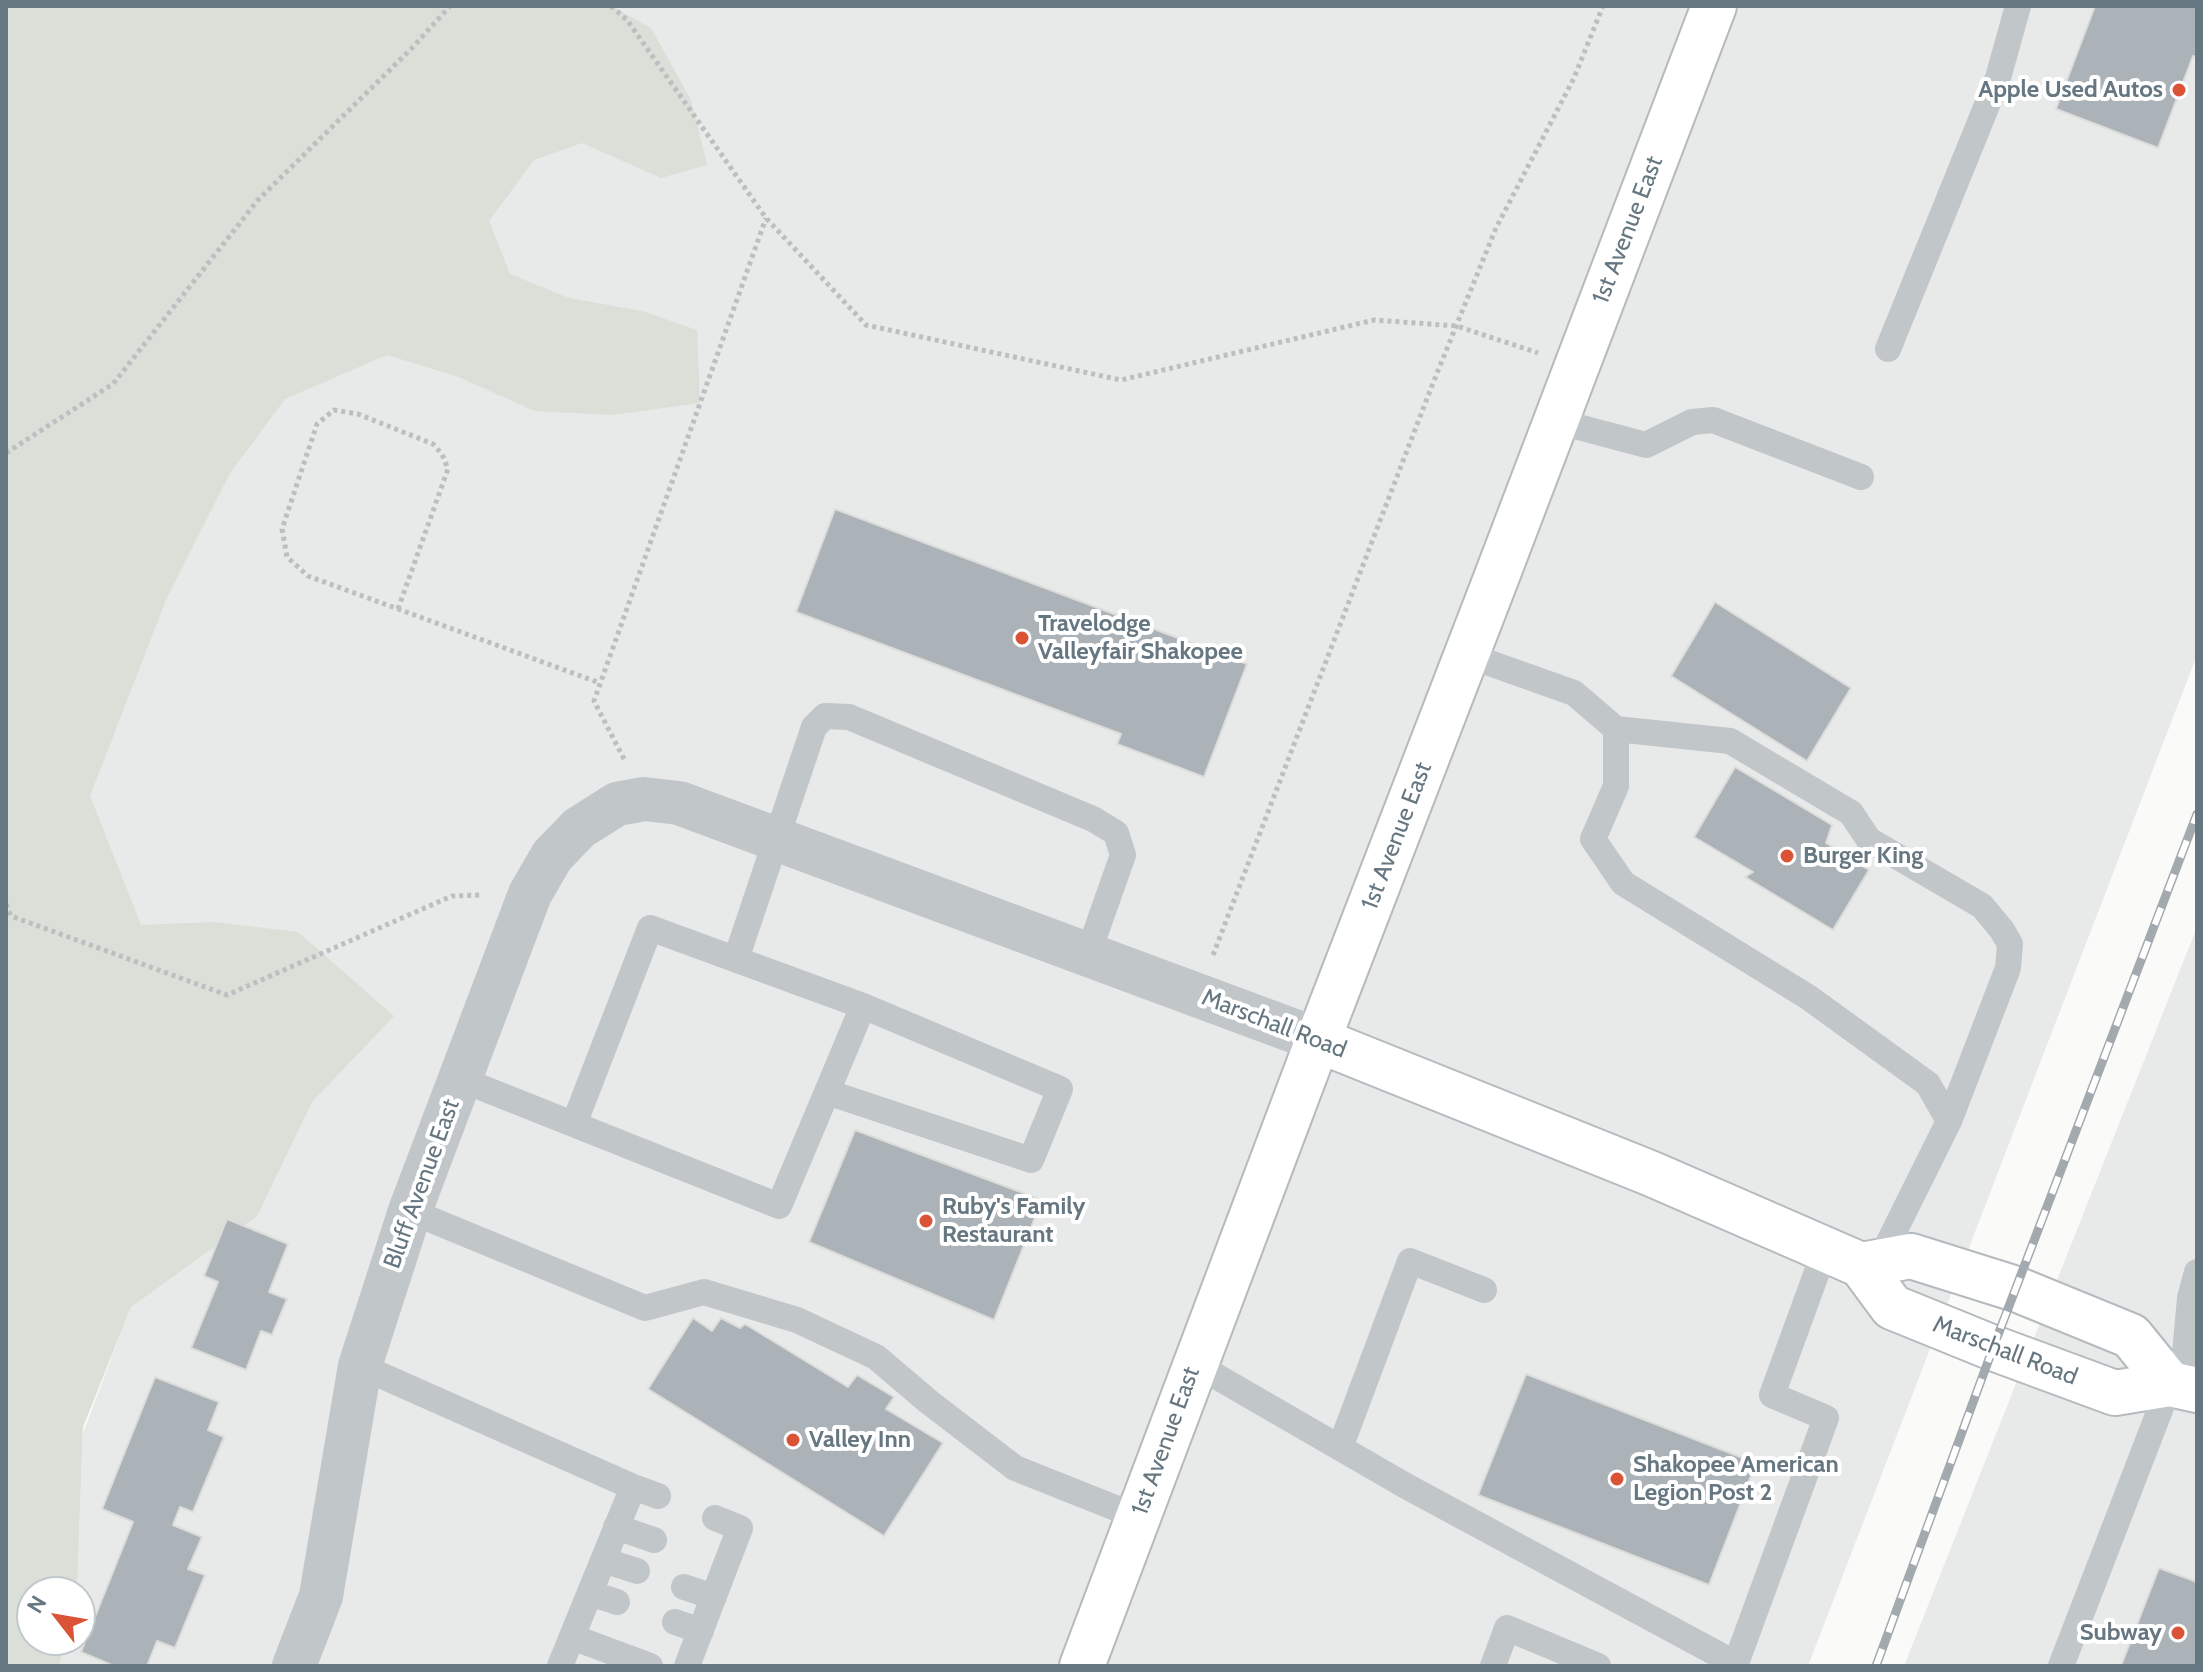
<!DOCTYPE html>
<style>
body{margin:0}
#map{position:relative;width:2203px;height:1672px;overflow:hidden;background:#fafaf8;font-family:Cabin,sans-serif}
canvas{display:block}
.frame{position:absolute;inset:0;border:8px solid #667781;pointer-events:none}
.north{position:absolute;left:16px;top:1576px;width:80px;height:80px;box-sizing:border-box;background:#fff;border:2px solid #c2c9cd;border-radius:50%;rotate:301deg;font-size:22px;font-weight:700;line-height:32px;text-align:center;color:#667781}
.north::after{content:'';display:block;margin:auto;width:28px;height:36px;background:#db5337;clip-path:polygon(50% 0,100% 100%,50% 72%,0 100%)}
</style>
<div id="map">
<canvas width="2203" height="1672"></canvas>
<div class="frame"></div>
<div class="north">N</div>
</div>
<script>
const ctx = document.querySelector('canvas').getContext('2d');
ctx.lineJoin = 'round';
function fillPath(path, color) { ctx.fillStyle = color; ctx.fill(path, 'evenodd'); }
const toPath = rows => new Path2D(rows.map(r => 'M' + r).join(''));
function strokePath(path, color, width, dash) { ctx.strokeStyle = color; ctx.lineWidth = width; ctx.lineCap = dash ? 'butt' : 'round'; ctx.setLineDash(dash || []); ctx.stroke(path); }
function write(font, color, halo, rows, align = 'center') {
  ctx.font = font + ' Cabin,sans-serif'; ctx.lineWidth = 8; ctx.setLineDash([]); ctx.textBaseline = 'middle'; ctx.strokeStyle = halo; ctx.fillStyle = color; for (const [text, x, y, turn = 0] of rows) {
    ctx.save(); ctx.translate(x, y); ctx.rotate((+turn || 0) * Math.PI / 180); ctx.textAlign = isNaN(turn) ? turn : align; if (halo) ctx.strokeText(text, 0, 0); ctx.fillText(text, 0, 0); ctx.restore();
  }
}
fillPath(toPath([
 [578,6,2197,6,2197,655,1808,1666,59,1666,66,1640,80,1640,80,1592,77,1592,83,1433,137,1290,34,651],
 [2197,927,2197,1666,1904,1666]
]), '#e8e9e9');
fillPath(toPath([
 [6,6,611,6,651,28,691,100,707,165,661,178,582,143,534,160,489,221,510,274,569,298,642,311,697,330,700,403,612,415,535,411,456,376,387,355,285,399,230,473,166,600,90,796,141,925,214,922,298,932,394,1016,312,1102,257,1216,131,1307,83,1427,77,1592,32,1592,32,1640,66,1640,59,1666,6,1666]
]), '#dadfd7');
const building = toPath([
 [2095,6,2197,6,2197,57,2193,56,2158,148,2056,109,2095,6],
 [835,509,1247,664,1204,777,1117,744,1121,734,796,612,835,509],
 [1715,602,1851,688,1807,761,1671,676,1715,602],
 [1735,767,1832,825,1826,843,1869,870,1833,930,1745,877,1753,872,1694,837,1735,767],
 [855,1130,1042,1200,994,1320,809,1242,855,1130],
 [227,1219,288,1244,269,1292,287,1299,272,1335,261,1331,246,1370,191,1348,218,1282,204,1276,227,1219],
 [693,1318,712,1331,721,1318,740,1328,745,1324,848,1387,857,1375,894,1397,886,1409,943,1443,884,1536,648,1389,693,1318],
 [1526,1374,1756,1463,1709,1585,1478,1495,1526,1374],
 [155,1377,219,1402,208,1430,224,1437,193,1512,180,1507,173,1525,202,1537,188,1569,205,1575,175,1648,157,1641,147,1666,114,1666,81,1652,133,1522,102,1509,155,1377],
 [2159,1568,2197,1582,2197,1666,2121,1666,2159,1568]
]);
fillPath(building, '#abb3b8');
strokePath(building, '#dcdcda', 2);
const secondary = toPath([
 [1318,1040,1652,1174,1861,1265,1892,1307,1993,1348,2115,1393,2170,1384,2197,1390],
 [1861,1265,1911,1256,2016,1289,2131,1336,2170,1384]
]);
const primary = toPath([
 [1082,1666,1318,1040,1497,576,1714,6]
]);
strokePath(secondary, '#b4babe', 48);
strokePath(primary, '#b5babe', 48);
strokePath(toPath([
 [611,6,627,20,766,218,866,325,1121,380,1374,320,1457,326,1538,353],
 [6,453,113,384,258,200,412,48,450,6],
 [398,609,448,469,442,454,433,444,358,414,334,410,317,424,282,529,287,557,308,576,600,683],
 [624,759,594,701,766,218],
 [6,904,11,916,227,995,452,896,482,895],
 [1213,955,1433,383,1496,228,1574,78,1603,6]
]), '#bcbfc1', 5, [4, 4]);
strokePath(toPath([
 [1888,349,1998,78,2018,6],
 [1556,421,1646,445,1692,422,1713,420,1861,477],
 [1467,655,1574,693,1616,729,1616,786,1593,839,1623,883,1808,997,1928,1084,1949,1121,1879,1262],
 [1616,729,1730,741,1851,813,1869,840,1982,906,2002,930,2010,944,2008,968,1949,1121],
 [736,959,814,727,825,716,849,717,1093,819,1116,833,1123,855,1088,954],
 [460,1079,779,1206,827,1092,863,1006,1060,1089,1031,1160,827,1092],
 [574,1124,650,928,863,1006],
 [410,1211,645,1308,704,1292,797,1320,876,1357,929,1402,1015,1468,1138,1517],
 [1195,1364,1406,1486,1736,1664],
 [360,1366,633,1487,560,1666],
 [2182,1387,2190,1298,2197,1272],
 [1340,1448,1410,1261,1484,1290],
 [633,1487,658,1496],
 [616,1527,654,1540],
 [603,1560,637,1571],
 [684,1587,714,1597],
 [590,1593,617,1602],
 [675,1622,701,1631],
 [572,1637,650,1666],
 [687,1666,740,1528,715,1518],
 [1493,1666,1507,1628,1598,1666],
 [1735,1666,1826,1418,1772,1395,1825,1250],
 [2061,1666,2170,1384]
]), '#c1c6c9', 26);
strokePath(toPath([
 [294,1666,321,1596,360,1366,410,1211,530,894,552,856,579,828,617,804,644,799,679,803,1318,1040]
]), '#c1c6c9', 44);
strokePath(secondary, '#fff', 44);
strokePath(primary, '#fff', 44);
const rail = toPath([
 [1876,1666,1993,1348,2197,814]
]);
strokePath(rail, '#a3aaaf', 9);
strokePath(rail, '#fff', 6, [18]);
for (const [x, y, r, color] of [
 [2179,90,8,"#db5337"],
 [1022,638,8,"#db5337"],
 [1787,856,8,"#db5337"],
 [926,1221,8,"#db5337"],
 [793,1440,8,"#db5337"],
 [1617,1479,8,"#db5337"],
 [2178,1633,8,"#db5337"]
]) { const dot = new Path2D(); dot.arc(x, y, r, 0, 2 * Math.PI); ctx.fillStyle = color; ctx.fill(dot); strokePath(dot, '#fff', 3); }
write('bold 24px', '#667781', '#fff', [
 ["Apple Used Autos",2163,90,"right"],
 ["Travelodge",1038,624],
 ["Valleyfair Shakopee",1038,652],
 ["Burger King",1803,856],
 ["Ruby's Family",942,1207],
 ["Restaurant",942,1235],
 ["Valley Inn",809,1440],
 ["Shakopee American",1633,1465],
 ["Legion Post 2",1633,1493],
 ["Subway",2162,1633,"right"]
], 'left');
write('24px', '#667781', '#fff', [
 ["1st Avenue East",1628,230,-69],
 ["1st Avenue East",1397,836,-69],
 ["Marschall Road",1274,1024,21],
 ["Bluff Avenue East",422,1184,-70],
 ["Marschall Road",2005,1351,21],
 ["1st Avenue East",1166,1441,-70]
]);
</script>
